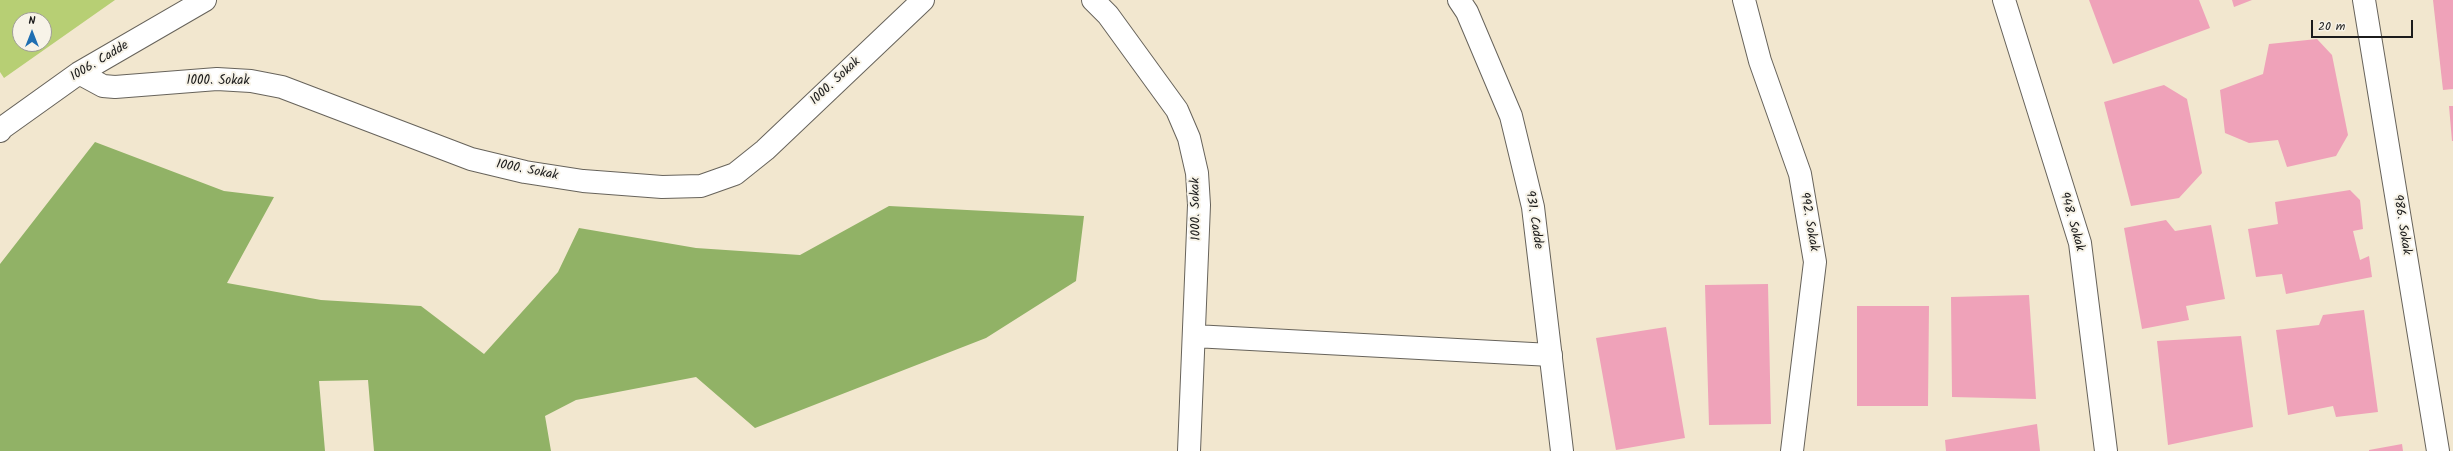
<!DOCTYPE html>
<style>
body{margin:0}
#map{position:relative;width:2453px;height:451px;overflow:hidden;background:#f2e7cf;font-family:Kalam,sans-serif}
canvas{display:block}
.north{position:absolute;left:12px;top:12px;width:40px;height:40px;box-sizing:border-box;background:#f7f3e8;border:1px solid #9f9d96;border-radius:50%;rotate:0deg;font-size:11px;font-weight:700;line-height:16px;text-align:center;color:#1c1c1c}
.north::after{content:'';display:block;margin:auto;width:14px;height:18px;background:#1f6fb2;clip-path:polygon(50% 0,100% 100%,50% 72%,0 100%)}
.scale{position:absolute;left:2311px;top:20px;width:102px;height:18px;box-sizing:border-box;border:2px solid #1c1c1c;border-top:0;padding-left:5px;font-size:12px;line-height:14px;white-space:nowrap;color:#1c1c1c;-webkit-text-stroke:3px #f7f3e8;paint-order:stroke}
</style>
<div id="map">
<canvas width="2453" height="451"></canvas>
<div class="north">N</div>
<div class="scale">20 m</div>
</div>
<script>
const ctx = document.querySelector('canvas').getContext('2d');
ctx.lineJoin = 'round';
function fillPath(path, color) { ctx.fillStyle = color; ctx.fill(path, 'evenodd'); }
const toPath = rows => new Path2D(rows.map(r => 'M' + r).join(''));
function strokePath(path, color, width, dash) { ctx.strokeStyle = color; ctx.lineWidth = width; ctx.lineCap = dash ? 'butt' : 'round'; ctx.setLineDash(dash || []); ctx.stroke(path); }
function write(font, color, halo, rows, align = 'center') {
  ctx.font = font + ' Kalam,sans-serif'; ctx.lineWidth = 4; ctx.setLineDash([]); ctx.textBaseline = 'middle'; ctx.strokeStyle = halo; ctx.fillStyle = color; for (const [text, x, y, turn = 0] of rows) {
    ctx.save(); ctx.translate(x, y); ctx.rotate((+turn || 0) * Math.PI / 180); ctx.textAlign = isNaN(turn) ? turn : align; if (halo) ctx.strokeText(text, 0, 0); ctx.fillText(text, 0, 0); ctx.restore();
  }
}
fillPath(toPath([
 [0,0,115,0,4,78,0,72],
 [20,20,44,20,44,44,20,44]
]), '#b7cf74');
fillPath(toPath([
 [95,142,224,191,274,197,227,283,321,300,421,306,484,354,558,272,579,228,696,248,800,255,889,206,1084,216,1076,281,986,338,755,428,696,377,576,400,545,416,551,451,374,451,368,380,319,381,325,451,0,451,0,264]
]), '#91b266');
fillPath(toPath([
 [2089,0,2199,0,2210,28,2113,64],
 [2232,0,2252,0,2234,7],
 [2433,0,2453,0,2453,89,2443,90],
 [2317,39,2332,55,2348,135,2336,156,2287,167,2278,140,2249,143,2225,133,2220,90,2263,74,2269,44],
 [2164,85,2187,99,2202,173,2179,198,2131,206,2104,102],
 [2449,106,2453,106,2453,141,2452,141],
 [2350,190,2360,200,2363,229,2353,231,2360,260,2369,256,2372,277,2286,294,2282,274,2256,277,2248,229,2278,224,2275,202],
 [2166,220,2175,231,2211,225,2225,299,2186,306,2189,320,2142,329,2124,228],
 [1768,284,1771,424,1709,425,1705,285],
 [2029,295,2036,399,1952,397,1951,297],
 [1857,306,1929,306,1928,406,1857,406],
 [2364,310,2378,412,2336,417,2333,406,2288,415,2276,330,2319,325,2323,315],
 [1666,327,1685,438,1616,450,1596,338],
 [2241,336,2253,427,2168,445,2157,341],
 [2037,424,2040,451,1946,451,1945,440],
 [2402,444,2403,451,2369,451,2369,450]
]), '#efa2b9');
const minor = toPath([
 [1093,0,1108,15,1177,110,1189,138,1197,173,1199,205,1189,451],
 [1744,0,1760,61,1800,174,1815,262,1792,451],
 [2004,0,2080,243,2106,451],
 [2364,0,2438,451],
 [79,73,103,86,115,87,217,79,251,81,282,87,471,159,525,172,583,181,662,187,701,186,735,174,765,150,923,0],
 [0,131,2,128,79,73,205,0],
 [1194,336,1551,355]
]);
const major = toPath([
 [1459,0,1467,12,1511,116,1533,207,1562,451]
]);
strokePath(minor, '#67635b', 24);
strokePath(major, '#67635b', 24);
strokePath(minor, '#fff', 22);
strokePath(major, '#fff', 22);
write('13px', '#1c1c1c', '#f7f3e8', [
 ["1006. Cadde",100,62,-31],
 ["1000. Sokak",218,82],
 ["1000. Sokak",836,82,-43],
 ["1000. Sokak",527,171,11],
 ["1000. Sokak",1197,209,-91],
 ["931. Cadde",1533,220,81],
 ["992. Sokak",1808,222,80],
 ["948. Sokak",2071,222,74],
 ["986. Sokak",2401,225,81]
]);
</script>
